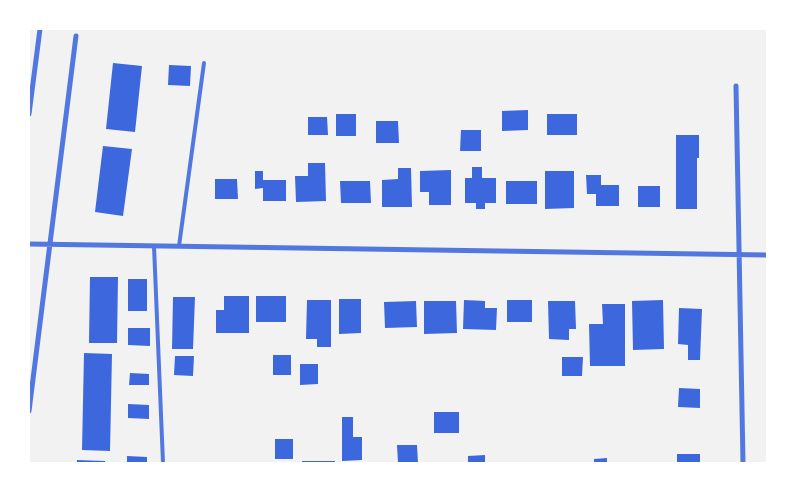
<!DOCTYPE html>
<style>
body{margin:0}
#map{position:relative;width:796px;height:492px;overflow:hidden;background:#f2f2f2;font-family:"IBM Plex Sans",sans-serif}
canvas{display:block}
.frame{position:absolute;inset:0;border:30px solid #fff;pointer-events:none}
</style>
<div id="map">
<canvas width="796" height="492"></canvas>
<div class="frame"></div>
</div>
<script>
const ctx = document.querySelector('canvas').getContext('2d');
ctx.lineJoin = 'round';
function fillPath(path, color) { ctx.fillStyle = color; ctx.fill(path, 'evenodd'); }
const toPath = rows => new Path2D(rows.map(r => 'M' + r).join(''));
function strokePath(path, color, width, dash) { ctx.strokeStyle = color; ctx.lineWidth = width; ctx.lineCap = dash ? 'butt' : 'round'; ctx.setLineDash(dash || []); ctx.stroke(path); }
fillPath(toPath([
 [113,63,142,66,135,132,106,129],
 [169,65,191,66,190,86,168,85],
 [528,110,528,130,502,131,502,111],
 [336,114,356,114,356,136,336,136],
 [547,114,577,114,577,135,547,135],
 [308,117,327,117,328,135,308,135],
 [376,121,398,121,399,143,376,143],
 [461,130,481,130,481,151,460,151],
 [676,135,699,135,699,158,697,158,697,209,676,209],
 [103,146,132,149,123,216,95,212],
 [308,163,325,163,326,201,296,202,295,176,308,176],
 [472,167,482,167,482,178,496,178,496,203,485,203,485,209,476,209,476,203,465,203,465,178,472,178],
 [398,168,411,168,412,207,382,207,382,180,398,179],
 [451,170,451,205,429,205,429,192,420,192,420,171],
 [255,171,263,171,263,180,286,180,286,201,263,201,263,188,255,189],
 [545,171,574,171,574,208,545,209],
 [586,175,601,175,601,185,619,185,619,206,596,206,596,194,587,194],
 [215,179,237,179,238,199,215,199],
 [340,181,370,181,371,203,341,203],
 [506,181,537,181,537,204,506,204],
 [638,186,660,186,660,207,638,207],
 [90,277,118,277,117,343,89,343],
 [128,279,147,279,147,311,128,311],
 [224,296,249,296,249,333,216,333,216,310,224,310],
 [256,296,286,296,286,322,256,322],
 [173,297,195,297,193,349,172,349],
 [339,299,361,299,361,333,339,334],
 [307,300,331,300,331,347,317,347,317,339,306,339],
 [464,300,485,301,485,308,497,308,496,330,463,329],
 [507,300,532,300,532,322,507,322],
 [663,300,664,349,633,350,632,301],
 [416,301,417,327,385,328,384,302],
 [424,301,456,301,457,333,424,334],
 [548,301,575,301,576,329,569,329,569,340,549,339],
 [602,304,625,304,625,366,590,366,589,324,603,324],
 [679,308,702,309,700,360,688,360,688,345,678,344],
 [128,328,150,328,150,346,128,345],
 [84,353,112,354,110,451,82,450],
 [273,355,291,355,291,375,273,375],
 [175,356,194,356,193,376,174,375],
 [562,357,583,357,582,376,562,376],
 [300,364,318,364,318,384,300,385],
 [130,373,149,374,149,385,129,385],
 [679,388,700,389,700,408,678,407],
 [128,404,149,405,149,419,128,418],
 [434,412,459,412,459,433,434,433],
 [342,417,353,417,353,437,362,437,362,460,342,461],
 [275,439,293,439,293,459,275,459],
 [397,445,417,445,418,463,398,463],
 [677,454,700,454,700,463,677,463],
 [485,455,485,463,468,463,468,456],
 [127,456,147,457,147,463,127,463],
 [607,458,607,463,594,463,594,459],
 [77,460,105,461,105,463,77,463],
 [302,461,335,461,335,463,302,463]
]), '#3d67dc');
strokePath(toPath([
 [154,246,163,463],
 [179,246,204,63]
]), '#5277de', 4);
strokePath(toPath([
 [736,86,743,463],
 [29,114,40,29],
 [29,244,767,255],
 [29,411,76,36]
]), '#5277de', 5);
</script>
